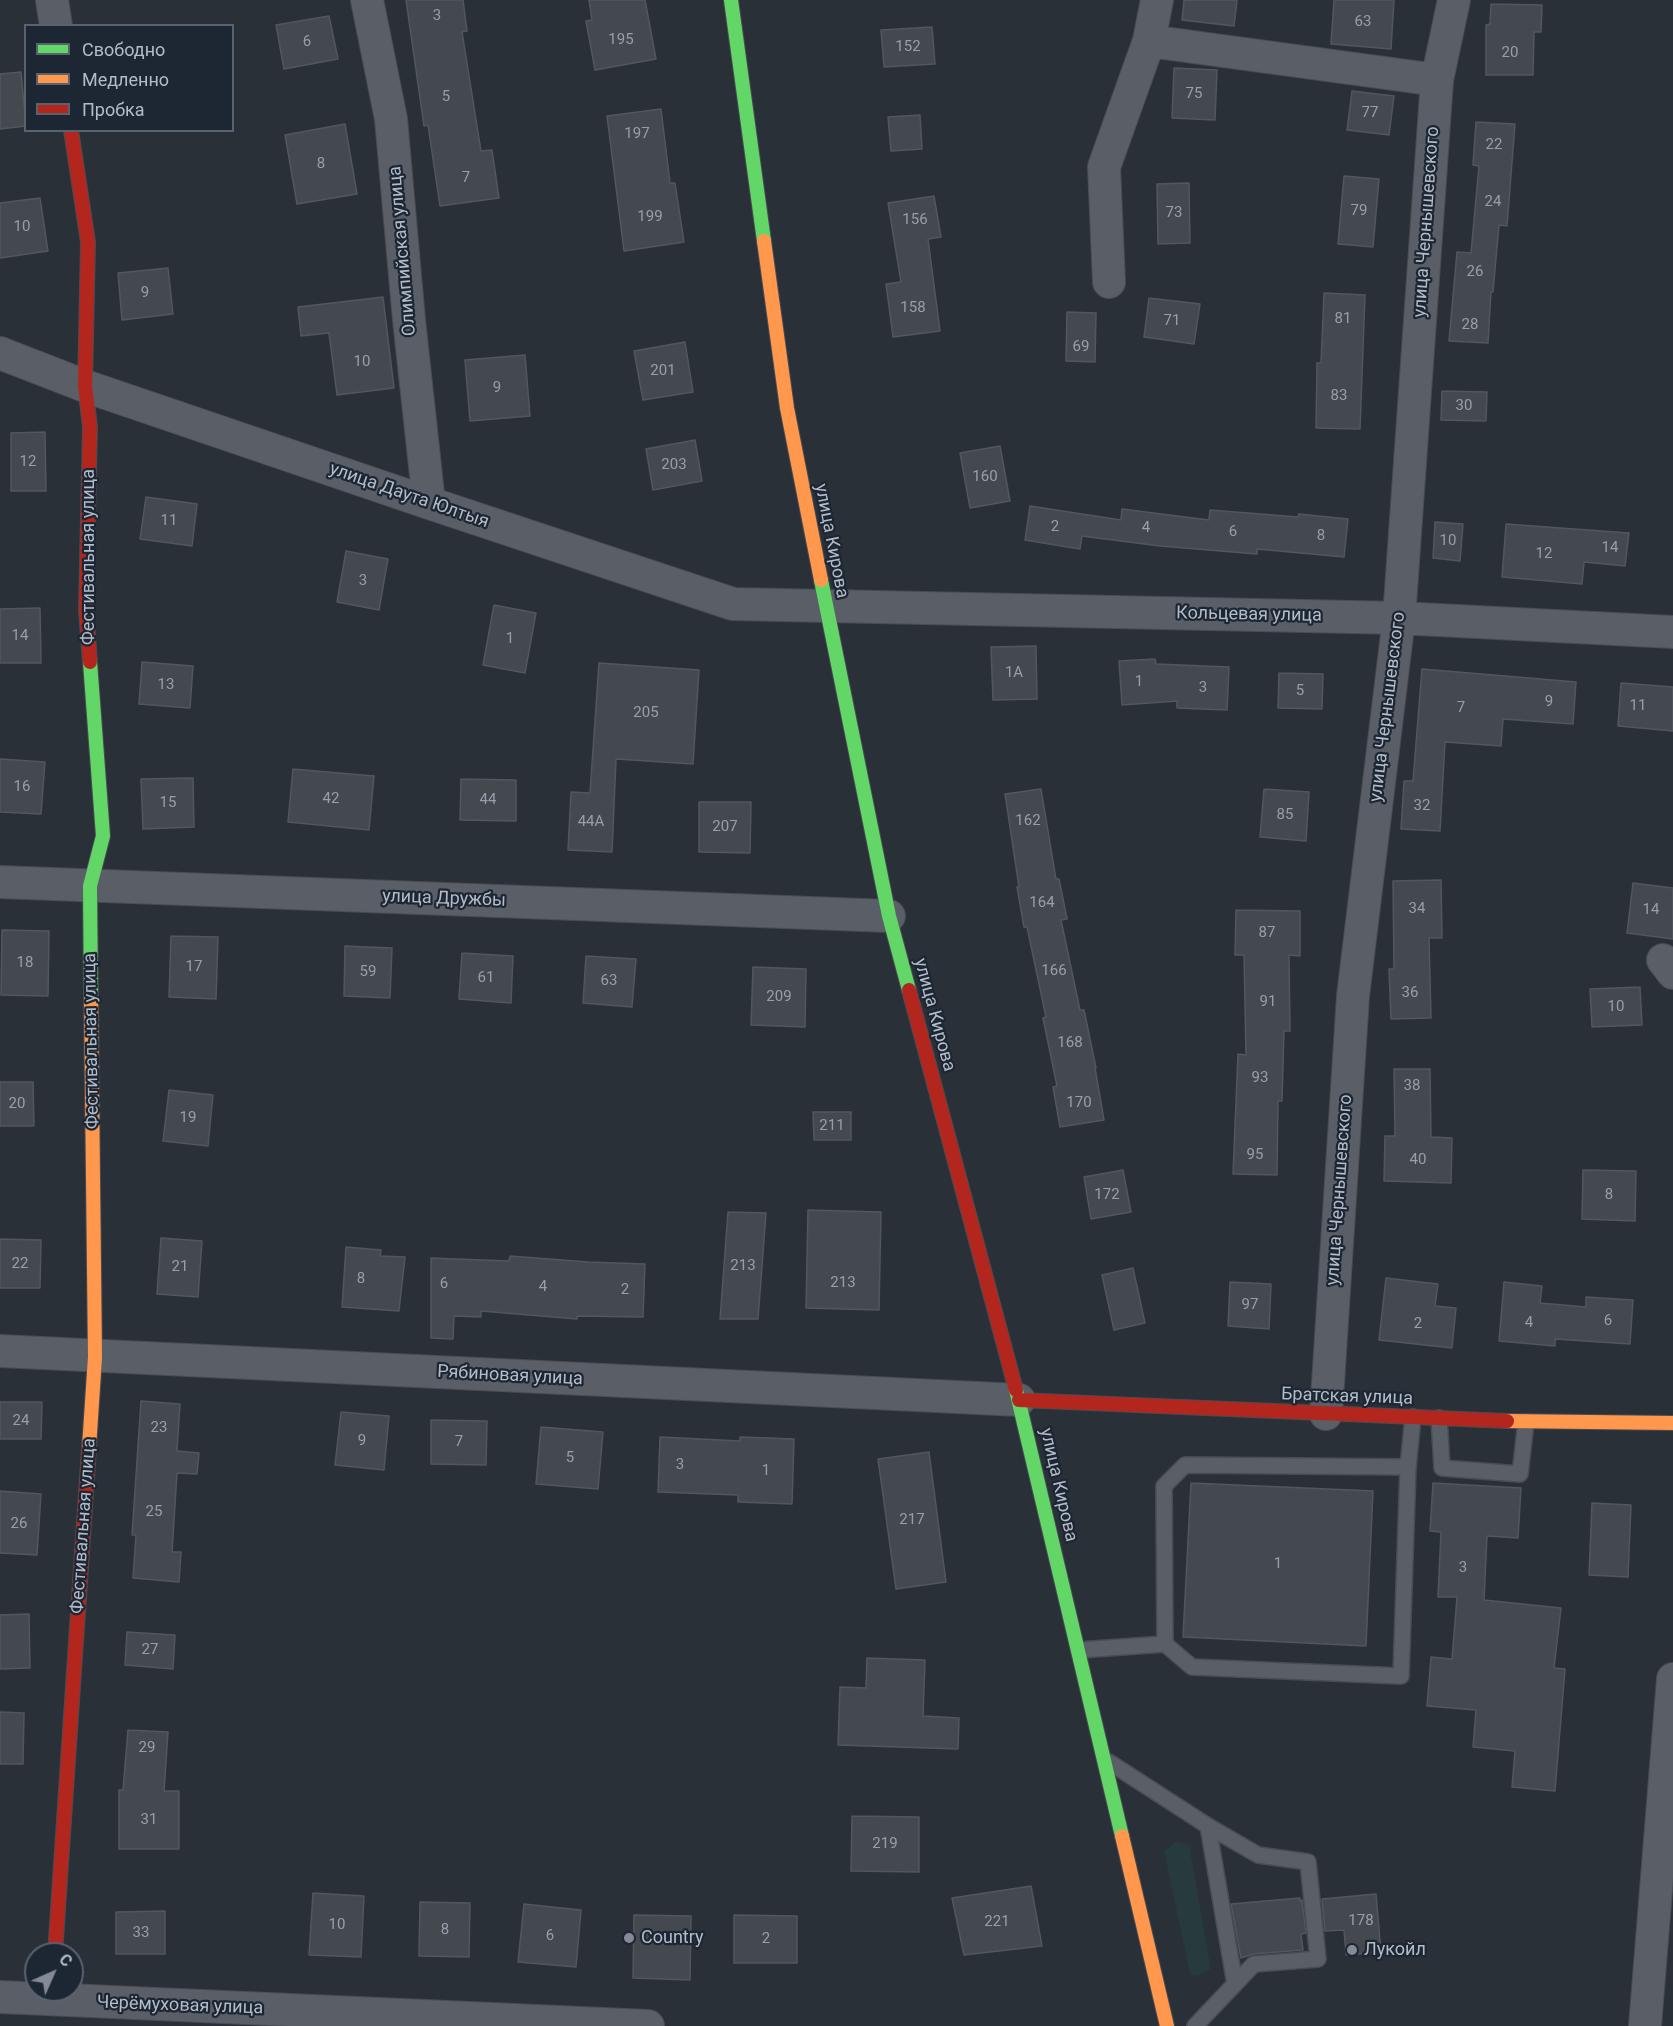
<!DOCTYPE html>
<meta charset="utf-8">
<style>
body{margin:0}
#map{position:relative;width:1673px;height:2026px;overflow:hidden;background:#2a3038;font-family:Roboto,sans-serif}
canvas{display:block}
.legend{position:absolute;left:24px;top:24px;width:210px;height:108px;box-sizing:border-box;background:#1d2633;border:2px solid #59626f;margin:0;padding:8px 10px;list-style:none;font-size:18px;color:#b4bcc9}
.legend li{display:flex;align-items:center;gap:12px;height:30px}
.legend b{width:30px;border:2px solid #59626f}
.north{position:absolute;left:24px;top:1942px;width:60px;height:60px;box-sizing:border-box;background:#1d2633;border:2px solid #59626f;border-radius:50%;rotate:45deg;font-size:16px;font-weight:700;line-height:24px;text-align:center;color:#b4bcc9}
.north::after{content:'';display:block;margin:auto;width:21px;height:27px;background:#848b96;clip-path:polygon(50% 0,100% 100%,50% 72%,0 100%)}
</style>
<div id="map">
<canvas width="1673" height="2026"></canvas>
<ul class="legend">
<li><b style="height:8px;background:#63d668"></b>Свободно</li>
<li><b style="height:8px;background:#ff974d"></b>Медленно</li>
<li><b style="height:8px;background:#b3261e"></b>Пробка</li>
</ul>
<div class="north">С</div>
</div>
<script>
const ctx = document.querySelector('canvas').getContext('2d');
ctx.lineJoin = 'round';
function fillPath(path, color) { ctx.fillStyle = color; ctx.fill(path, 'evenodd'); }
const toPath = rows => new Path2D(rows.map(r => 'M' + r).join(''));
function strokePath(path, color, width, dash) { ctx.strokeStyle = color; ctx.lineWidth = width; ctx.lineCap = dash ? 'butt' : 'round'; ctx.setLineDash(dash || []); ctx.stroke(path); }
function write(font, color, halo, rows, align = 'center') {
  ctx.font = font + ' Roboto,sans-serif'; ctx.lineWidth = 4.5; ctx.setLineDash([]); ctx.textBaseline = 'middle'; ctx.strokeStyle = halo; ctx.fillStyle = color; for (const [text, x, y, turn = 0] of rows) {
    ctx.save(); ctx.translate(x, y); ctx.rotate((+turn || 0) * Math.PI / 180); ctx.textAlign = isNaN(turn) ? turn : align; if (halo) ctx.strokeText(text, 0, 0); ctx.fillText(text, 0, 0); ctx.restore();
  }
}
fillPath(toPath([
 [1176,1842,1189,1845,1211,1969,1198,1976,1190,1974,1164,1851]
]), '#273a3e');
const building = toPath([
 [406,0,463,0,467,31,462,32,481,151,492,150,499,198,440,206,428,125,424,126,406,0],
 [589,0,645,0,656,59,595,70,586,21,592,20,589,0],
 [1184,0,1237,0,1234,26,1182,20,1184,0],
 [1334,0,1394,0,1391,49,1331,44,1334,0],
 [1491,4,1542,5,1541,32,1534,32,1533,75,1486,75,1486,25,1490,24,1491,4],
 [329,16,338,59,284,69,276,25,329,16],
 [932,27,935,64,884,67,881,30,932,27],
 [1174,68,1217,70,1215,120,1172,118,1174,68],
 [21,72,26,126,0,129,0,74,21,72],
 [1352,91,1394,96,1389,135,1347,130,1352,91],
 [661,109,670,183,675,183,684,242,624,251,607,116,661,109],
 [920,115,922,149,891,151,888,117,920,115],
 [1476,122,1515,124,1507,226,1499,225,1493,292,1491,292,1488,343,1449,341,1457,252,1471,253,1479,166,1473,165,1476,122],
 [345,124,357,194,297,204,285,135,345,124],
 [1344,176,1379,179,1373,247,1338,244,1344,176],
 [1189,183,1190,243,1158,244,1157,184,1189,183],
 [934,196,941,237,928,239,940,331,893,337,886,284,901,282,888,203,934,196],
 [40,198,48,251,0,258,0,203,40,198],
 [168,268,173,314,122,320,118,273,168,268],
 [1324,293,1365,295,1360,429,1316,428,1317,363,1321,363,1324,293],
 [383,297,394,388,337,395,329,333,301,336,298,307,383,297],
 [1149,298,1200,304,1194,344,1144,337,1149,298],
 [1067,312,1096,313,1095,362,1066,361,1067,312],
 [685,342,693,392,643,400,634,351,685,342],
 [525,355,530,416,470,421,465,360,525,355],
 [1442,391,1487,392,1486,421,1441,420,1442,391],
 [45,432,46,491,11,491,11,433,45,432],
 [695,440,702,481,653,490,646,449,695,440],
 [1000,446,1010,501,970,508,960,453,1000,446],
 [146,497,197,504,192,546,140,539,146,497],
 [1030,506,1121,520,1122,509,1209,520,1210,510,1298,517,1299,514,1348,519,1344,557,1257,549,1257,554,1160,546,1082,536,1080,549,1025,540,1030,506],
 [1435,522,1463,524,1460,561,1433,558,1435,522],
 [1506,524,1629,533,1625,566,1584,562,1582,584,1502,577,1506,524],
 [346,551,388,559,379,610,337,602,346,551],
 [494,605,536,613,525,673,483,665,494,605],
 [40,608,41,663,0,663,0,609,40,608],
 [1036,646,1037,699,993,700,991,647,1036,646],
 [1155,659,1156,664,1229,667,1227,710,1177,708,1177,701,1122,705,1119,661,1155,659],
 [142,662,193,666,190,708,139,704,142,662],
 [599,663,699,670,693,764,616,759,612,852,568,850,571,792,590,793,599,663],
 [1422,669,1576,682,1573,724,1503,719,1501,746,1445,742,1440,831,1401,829,1404,781,1413,781,1422,669],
 [1279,673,1323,674,1322,709,1278,708,1279,673],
 [1621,683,1673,687,1673,731,1618,726,1621,683],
 [0,759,45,762,41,814,0,812,0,759],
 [293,769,374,776,369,830,288,822,293,769],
 [193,778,194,827,143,829,141,779,193,778],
 [461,779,516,780,516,821,460,820,461,779],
 [1041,789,1056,879,1059,879,1067,919,1061,920,1080,1010,1084,1010,1096,1068,1095,1068,1104,1120,1060,1127,1053,1087,1057,1086,1043,1018,1046,1017,1027,927,1024,927,1017,887,1019,887,1005,794,1041,789],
 [1264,789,1309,792,1306,841,1260,837,1264,789],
 [699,802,751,802,750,853,699,852,699,802],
 [1441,880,1442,938,1429,938,1431,1018,1391,1019,1389,969,1394,969,1393,881,1441,880],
 [1633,883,1673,888,1673,939,1627,933,1633,883],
 [1236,910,1300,911,1300,956,1289,955,1290,1031,1284,1031,1282,1101,1278,1101,1277,1175,1233,1174,1238,1054,1246,1055,1244,955,1235,955,1236,910],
 [2,930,49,931,48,996,1,995,2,930],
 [171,936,218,937,216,999,169,997,171,936],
 [345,946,392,948,390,998,344,996,345,946],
 [462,953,513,956,511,1003,459,999,462,953],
 [586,956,636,959,632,1007,583,1003,586,956],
 [753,967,806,969,805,1027,751,1025,753,967],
 [1640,987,1642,1025,1592,1027,1590,989,1640,987],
 [1394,1069,1430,1069,1431,1137,1452,1138,1451,1183,1384,1181,1385,1136,1395,1136,1394,1069],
 [0,1082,33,1082,34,1126,0,1126,0,1082],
 [169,1090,213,1095,208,1146,163,1141,169,1090],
 [813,1112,851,1112,851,1140,814,1140,813,1112],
 [1123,1170,1131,1212,1091,1219,1084,1177,1123,1170],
 [1583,1170,1636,1171,1635,1221,1582,1219,1583,1170],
 [808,1210,881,1212,879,1310,806,1308,808,1210],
 [728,1212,766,1213,758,1319,720,1319,728,1212],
 [161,1238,202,1241,198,1297,157,1294,161,1238],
 [0,1239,41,1240,40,1288,0,1288,0,1239],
 [346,1247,381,1250,380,1256,405,1257,399,1311,342,1307,346,1247],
 [510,1256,588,1262,645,1264,643,1317,577,1316,577,1319,481,1311,481,1317,454,1316,453,1339,431,1338,431,1258,509,1261,510,1256],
 [1133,1268,1145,1323,1114,1330,1102,1275,1133,1268],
 [1386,1278,1438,1284,1435,1306,1456,1308,1452,1348,1379,1340,1386,1278],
 [1230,1282,1271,1284,1269,1329,1228,1326,1230,1282],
 [1504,1282,1542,1286,1540,1303,1586,1307,1586,1297,1633,1300,1630,1344,1555,1339,1555,1346,1499,1341,1504,1282],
 [141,1401,180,1404,177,1451,199,1453,197,1474,177,1473,172,1552,181,1552,179,1582,133,1578,136,1535,132,1535,141,1401],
 [0,1402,42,1402,41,1439,0,1439,0,1402],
 [341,1412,389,1416,384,1470,335,1465,341,1412],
 [431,1420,487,1421,486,1465,431,1464,431,1420],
 [541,1427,603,1432,598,1489,536,1484,541,1427],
 [660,1437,740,1441,740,1437,794,1439,792,1504,738,1502,738,1495,658,1492,660,1437],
 [929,1452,946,1582,896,1589,878,1459,929,1452],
 [1191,1483,1373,1491,1366,1646,1183,1637,1191,1483],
 [1433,1483,1521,1488,1518,1538,1487,1536,1484,1600,1561,1608,1554,1668,1565,1669,1555,1791,1512,1787,1515,1751,1473,1747,1476,1710,1427,1706,1431,1657,1452,1659,1457,1597,1438,1597,1441,1532,1430,1531,1433,1483],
 [0,1491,41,1494,37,1555,0,1553,0,1491],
 [1592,1503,1631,1505,1628,1577,1589,1575,1592,1503],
 [29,1614,30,1668,0,1669,0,1615,29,1614],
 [127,1632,175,1635,173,1669,125,1665,127,1632],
 [867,1658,925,1660,923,1716,959,1718,958,1749,838,1745,840,1687,866,1688,867,1658],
 [0,1712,24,1713,23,1764,0,1764,0,1712],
 [128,1730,168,1732,164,1791,179,1791,179,1849,119,1849,119,1790,123,1790,128,1730],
 [852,1816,919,1817,919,1872,851,1871,852,1816],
 [1031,1886,1042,1946,964,1955,952,1898,1031,1886],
 [313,1893,364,1896,361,1957,309,1955,313,1893],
 [1376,1894,1381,1952,1346,1955,1344,1930,1325,1931,1322,1899,1376,1894],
 [1300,1898,1300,1901,1302,1900,1306,1933,1301,1934,1303,1950,1253,1954,1241,1958,1231,1904,1300,1898],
 [420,1902,470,1903,469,1957,419,1956,420,1902],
 [524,1904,581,1910,576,1967,518,1962,524,1904],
 [165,1911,165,1954,116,1954,116,1912,165,1911],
 [634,1915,691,1916,690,1980,633,1978,634,1915],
 [734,1915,797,1916,797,1963,734,1963,734,1915]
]);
fillPath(building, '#444950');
strokePath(building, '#52575f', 1.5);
const lane = toPath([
 [1439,1418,1442,1468,1520,1474,1526,1422],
 [1165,1644,1192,1667,1401,1676,1408,1467],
 [1079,1650,1165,1644,1164,1486,1185,1465,1408,1467,1413,1417],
 [1109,1762,1208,1826,1235,1984,1195,2026],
 [1208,1826,1258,1855,1308,1862,1318,1959,1254,1964,1235,1984]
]);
const street = toPath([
 [52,0,56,26],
 [367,0,391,119,409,320,429,503],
 [1157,0,1149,41,1437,80],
 [1109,282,1104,167,1149,41],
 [0,353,85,386,429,503,733,604,1399,618,1673,632],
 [0,882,889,916],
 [1663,960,1673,973],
 [0,1351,1019,1400],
 [1326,1414,1353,996,1399,618,1437,80,1454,0],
 [0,1997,648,2026],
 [1645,2026,1673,1679]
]);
const fast = toPath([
 [731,0,764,241],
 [821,580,889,916,909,990],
 [90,662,103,836,90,886,91,998],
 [1016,1390,1122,1836]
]);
const slow = toPath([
 [764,241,787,408,821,580],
 [1507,1421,1673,1423],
 [89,1448,95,1357,91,998],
 [1122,1836,1167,2026]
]);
const jam = toPath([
 [71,130,88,242,85,386,90,427,86,610,90,662],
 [909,990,1016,1390],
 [1019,1400,1507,1421],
 [55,1954,89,1448]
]);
strokePath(lane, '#484c53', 18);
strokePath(street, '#484c53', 34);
strokePath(fast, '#484c53', 16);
strokePath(slow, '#484c53', 16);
strokePath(jam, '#484c53', 16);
strokePath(lane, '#5a5e66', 15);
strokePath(street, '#5a5e66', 32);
strokePath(fast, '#63d668', 14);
strokePath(slow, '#ff974d', 14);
strokePath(jam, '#b3261e', 14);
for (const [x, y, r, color] of [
 [629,1938,6,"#848b96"],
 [1352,1950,6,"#848b96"]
]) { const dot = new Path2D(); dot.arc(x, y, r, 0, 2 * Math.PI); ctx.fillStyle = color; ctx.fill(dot); strokePath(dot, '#1d2633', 2); }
write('15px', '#989fab', null, [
 ["3",437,16],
 ["63",1363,22],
 ["195",621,40],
 ["6",307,42],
 ["152",908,47],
 ["20",1510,53],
 ["75",1194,94],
 ["5",446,97],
 ["77",1370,113],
 ["197",637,134],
 ["22",1494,145],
 ["8",321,164],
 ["7",466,178],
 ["24",1493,202],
 ["79",1359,211],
 ["73",1174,213],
 ["199",650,217],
 ["156",915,220],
 ["10",22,227],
 ["26",1475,272],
 ["9",145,293],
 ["158",913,308],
 ["81",1343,319],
 ["71",1172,321],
 ["28",1470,325],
 ["69",1081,347],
 ["10",362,362],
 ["201",663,371],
 ["9",497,388],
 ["83",1339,396],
 ["30",1464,406],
 ["12",28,462],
 ["203",674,465],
 ["160",985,477],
 ["11",169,521],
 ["2",1055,527],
 ["4",1146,528],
 ["6",1233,532],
 ["8",1321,536],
 ["10",1448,541],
 ["14",1610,548],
 ["12",1544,554],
 ["3",363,581],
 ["14",20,636],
 ["1",510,639],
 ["1А",1014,673],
 ["1",1139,682],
 ["13",166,685],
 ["3",1203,688],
 ["5",1300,691],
 ["9",1549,702],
 ["11",1638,706],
 ["7",1461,708],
 ["205",646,713],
 ["16",22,787],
 ["42",331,799],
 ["44",488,800],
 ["15",168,803],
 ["32",1422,806],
 ["85",1285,815],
 ["162",1028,821],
 ["44А",591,822],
 ["207",725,827],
 ["164",1042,903],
 ["34",1417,909],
 ["14",1651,910],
 ["87",1267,933],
 ["18",25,963],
 ["17",194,967],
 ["166",1054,971],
 ["59",368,972],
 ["61",486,978],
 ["63",609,981],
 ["36",1410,993],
 ["209",779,997],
 ["91",1268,1002],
 ["10",1616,1007],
 ["168",1070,1043],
 ["93",1260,1078],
 ["38",1412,1086],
 ["170",1079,1103],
 ["20",17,1104],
 ["19",188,1118],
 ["211",832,1126],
 ["95",1255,1155],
 ["40",1418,1160],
 ["172",1107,1195],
 ["8",1609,1195],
 ["22",20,1264],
 ["213",743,1266],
 ["21",180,1267],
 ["8",361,1279],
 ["213",843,1283],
 ["6",444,1284],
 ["4",543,1287],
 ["2",625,1290],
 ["97",1250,1305],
 ["6",1608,1321],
 ["4",1529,1323],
 ["2",1418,1324],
 ["24",21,1421],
 ["23",159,1428],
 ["9",362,1441],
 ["7",459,1442],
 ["5",570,1458],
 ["3",680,1465],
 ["1",766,1471],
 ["25",154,1512],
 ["217",912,1520],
 ["26",19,1524],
 ["1",1278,1564],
 ["3",1463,1568],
 ["27",150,1650],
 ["29",147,1748],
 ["31",149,1820],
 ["219",885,1844],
 ["178",1361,1921],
 ["221",997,1922],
 ["10",337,1925],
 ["8",445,1930],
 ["33",141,1933],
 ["6",550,1936],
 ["2",766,1939]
]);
write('18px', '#b4bcc9', '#1d2633', [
 ["улица Чернышевского",1427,222,-86],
 ["Олимпийская улица",403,251,-95],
 ["улица Даута Юлтыя",409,496,19],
 ["улица Кирова",831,541,79],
 ["Фестивальная улица",89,557,-90],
 ["Кольцевая улица",1249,615,1],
 ["улица Чернышевского",1388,707,-83],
 ["улица Дружбы",444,899,2],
 ["улица Кирова",934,1015,75],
 ["Фестивальная улица",92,1041,-91],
 ["улица Чернышевского",1340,1190,-86],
 ["Рябиновая улица",510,1376,3],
 ["Братская улица",1347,1397,2],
 ["улица Кирова",1058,1485,77],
 ["Фестивальная улица",84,1526,-86],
 ["Черёмуховая улица",180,2006,2]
]);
write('18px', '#b4bcc9', '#1d2633', [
 ["Country",641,1938],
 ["Лукойл",1364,1950]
], 'left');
</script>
